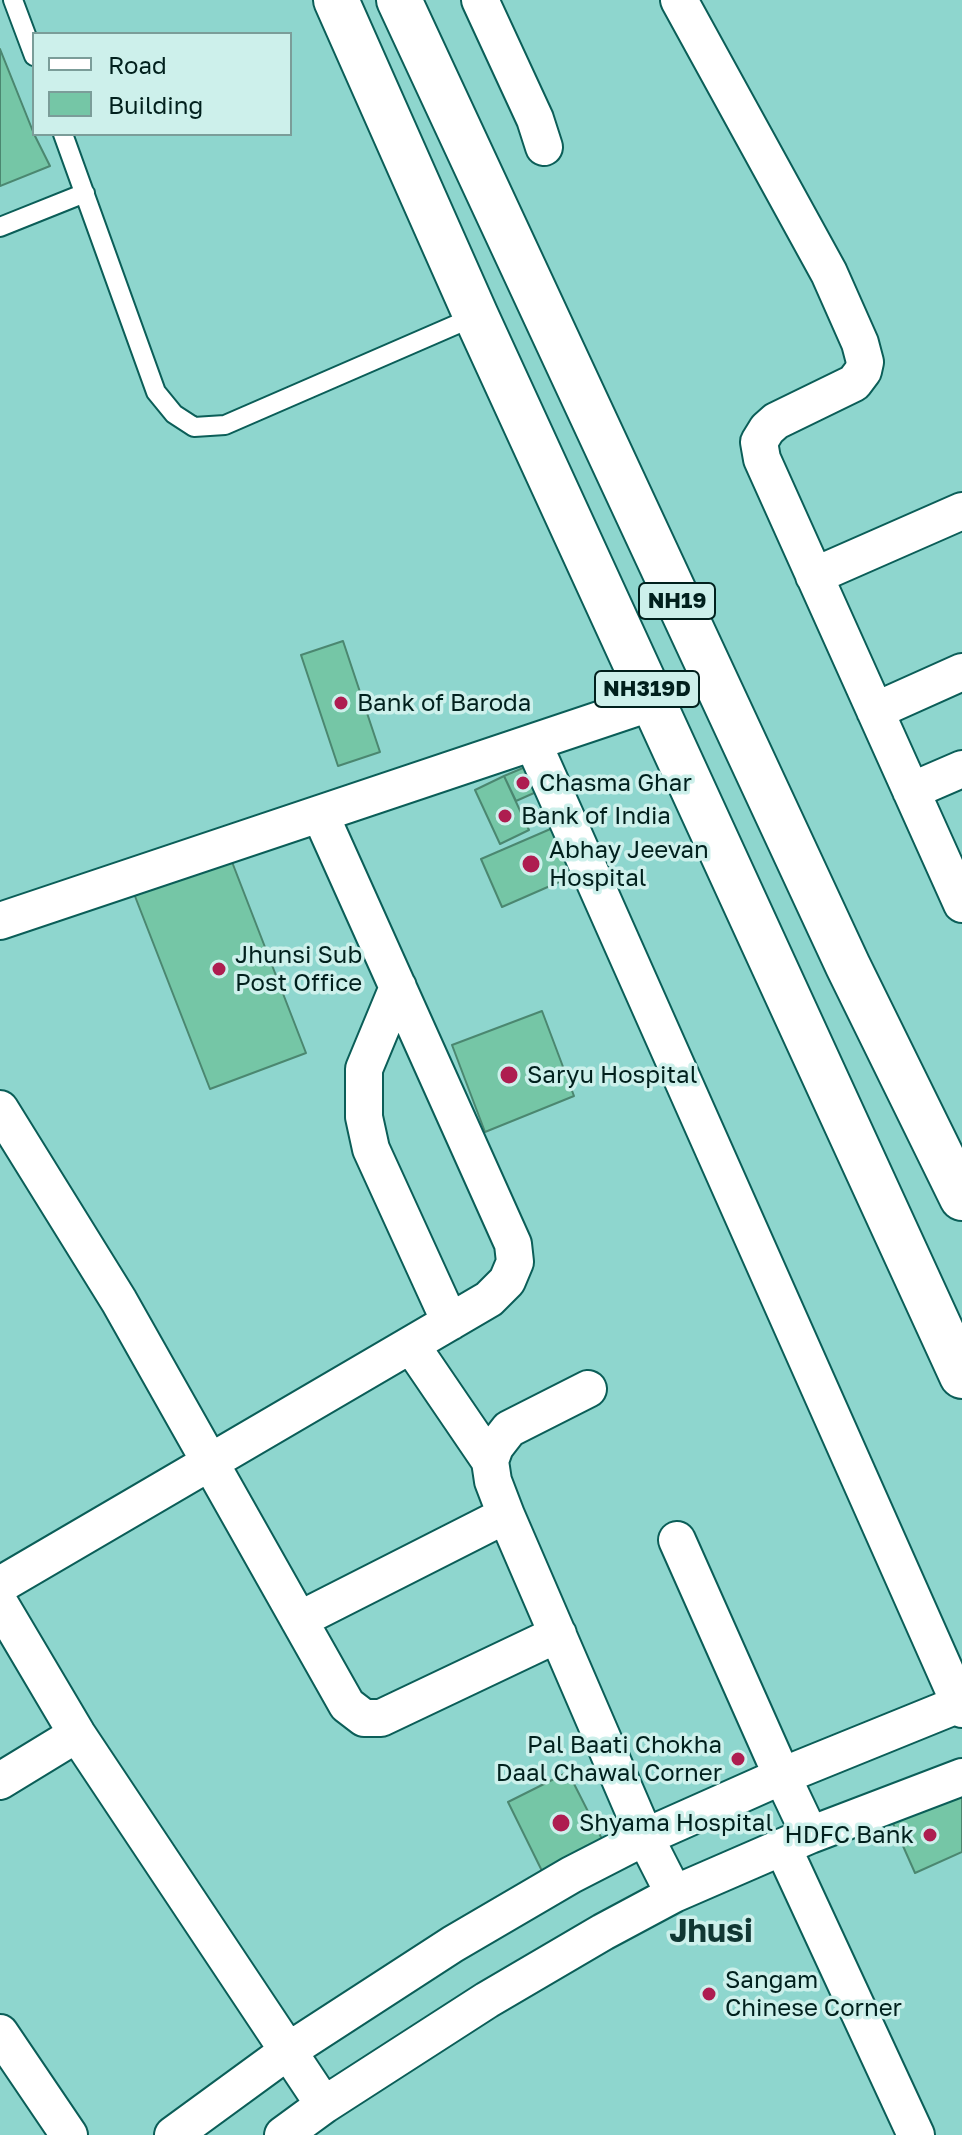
<!DOCTYPE html>
<style>
body{margin:0}
#map{position:relative;width:962px;height:2135px;overflow:hidden;background:#8ed6ce;font-family:"Golos Text",sans-serif}
canvas{display:block}
.legend{position:absolute;left:32px;top:32px;width:260px;height:104px;box-sizing:border-box;background:#cdf0eb;border:2px solid #7b9d99;margin:0;padding:10px 14px;list-style:none;font-size:24px;color:#01201d}
.legend li{display:flex;align-items:center;gap:16px;height:40px}
.legend b{width:40px;border:2px solid #7b9d99}
</style>
<div id="map">
<canvas width="962" height="2135"></canvas>
<ul class="legend">
<li><b style="height:10px;background:#fff"></b>Road</li>
<li><b style="height:22px;background:#75c6a6"></b>Building</li>
</ul>
</div>
<script>
const ctx = document.querySelector('canvas').getContext('2d');
ctx.lineJoin = 'round';
function fillPath(path, color) { ctx.fillStyle = color; ctx.fill(path, 'evenodd'); }
const toPath = rows => new Path2D(rows.map(r => 'M' + r).join(''));
function strokePath(path, color, width, dash) { ctx.strokeStyle = color; ctx.lineWidth = width; ctx.lineCap = dash ? 'butt' : 'round'; ctx.setLineDash(dash || []); ctx.stroke(path); }
function write(font, color, halo, rows, align = 'center') {
  ctx.font = font + ' "Golos Text",sans-serif'; ctx.lineWidth = 7; ctx.setLineDash([]); ctx.textBaseline = 'middle'; ctx.strokeStyle = halo; ctx.fillStyle = color; for (const [text, x, y, turn = 0] of rows) {
    ctx.save(); ctx.translate(x, y); ctx.rotate((+turn || 0) * Math.PI / 180); ctx.textAlign = isNaN(turn) ? turn : align; if (halo) ctx.strokeText(text, 0, 0); ctx.fillText(text, 0, 0); ctx.restore();
  }
}
const building = toPath([
 [0,49,34,134,50,166,0,186,0,49],
 [343,641,380,752,338,766,301,655,343,641],
 [530,765,543,789,516,801,504,776,530,765],
 [504,776,529,830,500,844,475,790,504,776],
 [562,824,582,872,502,907,481,859,562,824],
 [227,849,306,1053,210,1089,131,886,227,849],
 [542,1011,574,1096,485,1132,452,1045,542,1011],
 [568,1772,605,1845,544,1875,508,1802,568,1772],
 [962,1787,962,1852,915,1873,891,1819,962,1787]
]);
fillPath(building, '#75c6a6');
strokePath(building, '#4b8770', 2);
const lane = toPath([
 [13,0,34,56],
 [63,134,156,392,174,414,194,427,225,425,476,316],
 [0,227,85,193]
]);
const street = toPath([
 [480,0,535,119,544,147],
 [679,0,829,273,860,343,865,362,863,371,854,383,776,421,767,429,759,442,762,459,962,904],
 [814,576,962,511],
 [875,711,962,672],
 [533,743,962,1709],
 [911,791,962,769],
 [0,921,653,702],
 [398,987,364,1069,364,1117,371,1149,450,1322],
 [0,1109,119,1301,347,1705,364,1718,381,1718,558,1634],
 [411,1345,490,1461],
 [506,1515,493,1481,490,1461,495,1447,509,1429,588,1389],
 [677,1540,782,1776,810,1835],
 [0,1585,489,1299,507,1281,515,1262,513,1244,320,814],
 [0,1604,77,1734,324,2105],
 [299,1620,506,1515,645,1837,674,1894],
 [0,1781,77,1734],
 [783,1848,916,2135],
 [0,2033,69,2135],
 [173,2135,288,2051,453,1944,571,1875,645,1837,782,1776,962,1703],
 [283,2135,324,2105,487,2000,603,1932,674,1894,810,1835,962,1777]
]);
const highway = toPath([
 [336,0,476,316,962,1376],
 [399,0,848,966,962,1198]
]);
strokePath(lane, '#0b5e58', 22);
strokePath(street, '#0b5e58', 40);
strokePath(highway, '#0b5e58', 48);
strokePath(lane, '#fff', 18);
strokePath(street, '#fff', 36);
strokePath(highway, '#fff', 44);
for (const [x, y, r, color] of [
 [341,703,8,"#ae1d50"],
 [523,783,8,"#ae1d50"],
 [505,816,8,"#ae1d50"],
 [531,864,10,"#ae1d50"],
 [219,969,8,"#ae1d50"],
 [509,1075,10,"#ae1d50"],
 [738,1759,8,"#ae1d50"],
 [561,1823,10,"#ae1d50"],
 [930,1835,8,"#ae1d50"],
 [709,1994,8,"#ae1d50"]
]) { const dot = new Path2D(); dot.arc(x, y, r, 0, 2 * Math.PI); ctx.fillStyle = color; ctx.fill(dot); strokePath(dot, '#cdf0eb', 3); }
for (const [x, y, w] of [
 [677,601,76],
 [647,689,104]
]) { const box = new Path2D(); box.roundRect(x - w / 2, y - 18, w, 36, 6); ctx.fillStyle = '#cdf0eb'; ctx.fill(box); strokePath(box, '#01201d', 2); }
write('bold 22px', '#01201d', null, [
 ["NH19",677,601],
 ["NH319D",647,689]
]);
write('24px', '#01201d', '#cdf0eb', [
 ["Bank of Baroda",357,703],
 ["Chasma Ghar",539,783],
 ["Bank of India",521,816],
 ["Abhay Jeevan",549,850],
 ["Hospital",549,878],
 ["Jhunsi Sub",235,955],
 ["Post Office",235,983],
 ["Saryu Hospital",527,1075],
 ["Pal Baati Chokha",722,1745,"right"],
 ["Daal Chawal Corner",722,1773,"right"],
 ["Shyama Hospital",579,1823],
 ["HDFC Bank",914,1835,"right"],
 ["Sangam",725,1980],
 ["Chinese Corner",725,2008]
], 'left');
write('bold 32px', '#103733', '#cdf0eb', [
 ["Jhusi",711,1932]
]);
</script>
